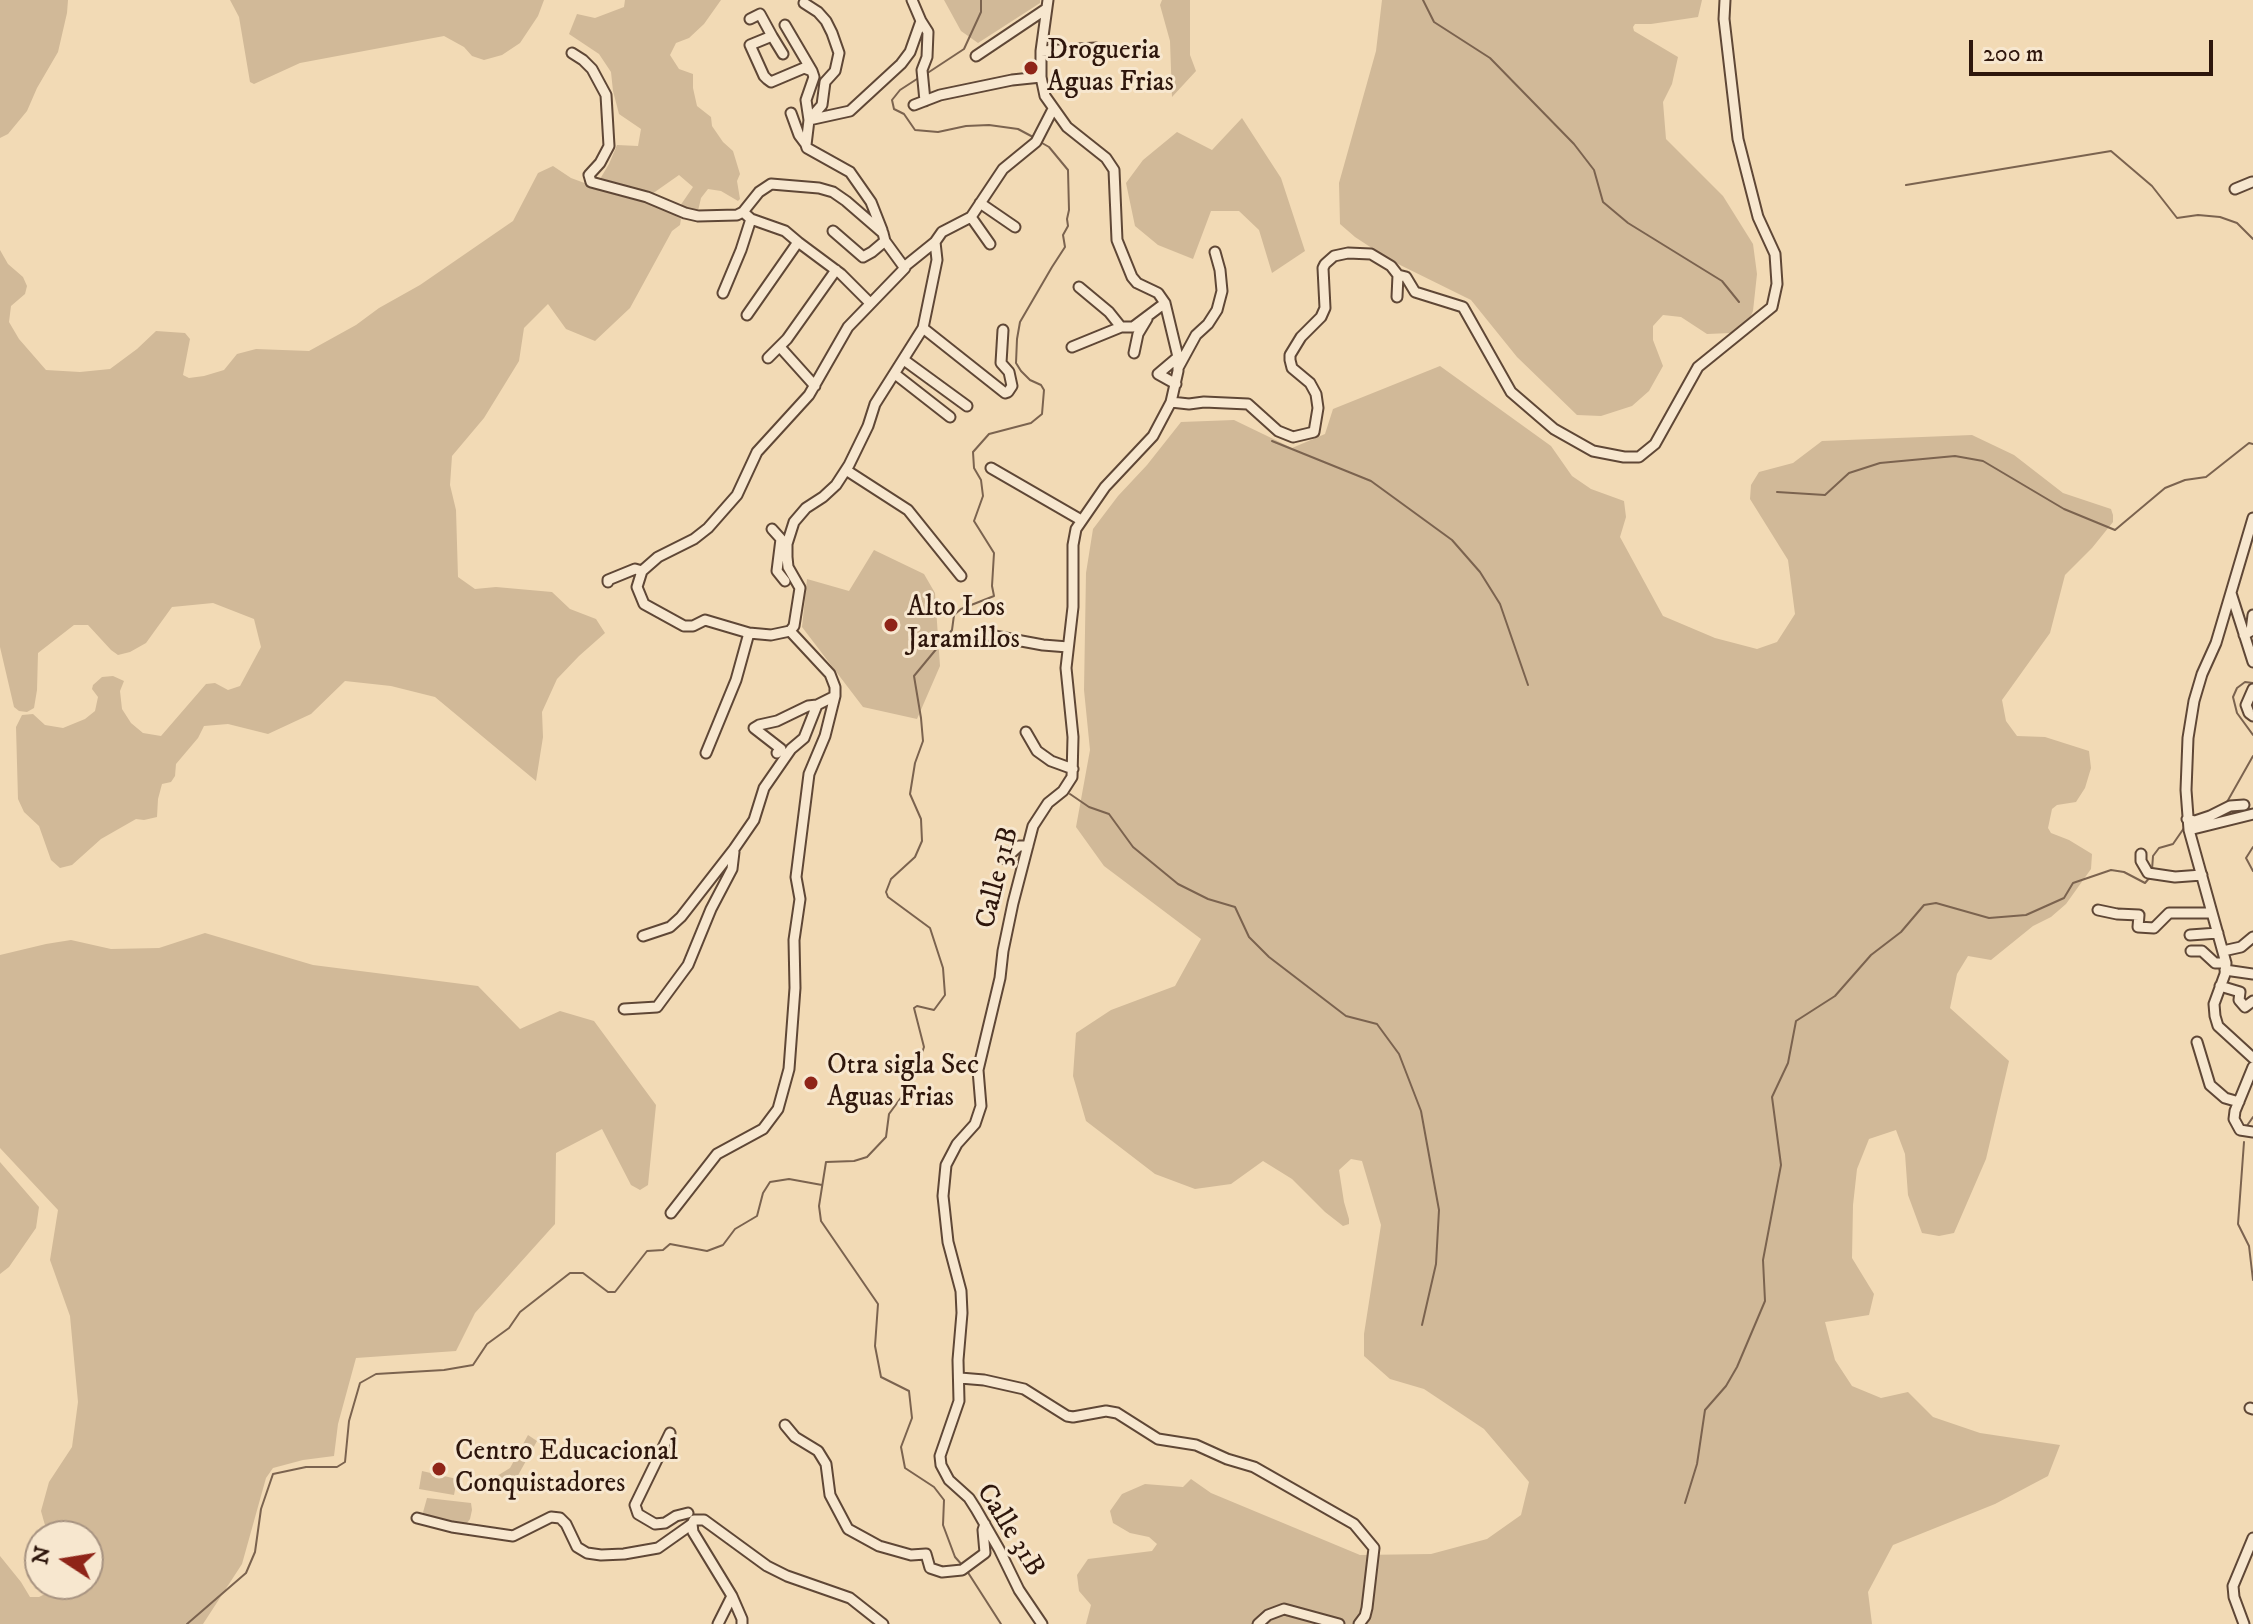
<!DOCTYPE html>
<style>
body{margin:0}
#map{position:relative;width:2253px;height:1624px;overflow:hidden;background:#f2dab5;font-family:"IM FELL DW Pica",serif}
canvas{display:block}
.north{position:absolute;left:24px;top:1520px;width:80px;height:80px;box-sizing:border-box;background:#f7e7cf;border:2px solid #a79381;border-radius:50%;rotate:282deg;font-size:22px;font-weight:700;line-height:32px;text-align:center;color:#2e160c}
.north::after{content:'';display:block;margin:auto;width:28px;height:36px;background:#8f2418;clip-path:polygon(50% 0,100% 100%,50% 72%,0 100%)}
.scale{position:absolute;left:1969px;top:40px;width:244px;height:36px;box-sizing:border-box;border:4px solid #2e160c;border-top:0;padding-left:10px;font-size:24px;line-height:28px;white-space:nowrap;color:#2e160c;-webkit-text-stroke:6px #f7e7cf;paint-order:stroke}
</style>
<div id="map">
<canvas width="2253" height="1624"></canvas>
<div class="north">N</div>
<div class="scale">200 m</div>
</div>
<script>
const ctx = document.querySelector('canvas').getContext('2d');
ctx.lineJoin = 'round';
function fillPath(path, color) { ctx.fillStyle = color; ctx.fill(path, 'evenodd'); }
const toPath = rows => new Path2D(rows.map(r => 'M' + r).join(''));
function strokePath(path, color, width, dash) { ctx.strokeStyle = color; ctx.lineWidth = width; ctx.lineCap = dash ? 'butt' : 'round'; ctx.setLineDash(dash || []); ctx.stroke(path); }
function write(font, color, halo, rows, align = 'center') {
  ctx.font = font + ' "IM FELL DW Pica",serif'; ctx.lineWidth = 6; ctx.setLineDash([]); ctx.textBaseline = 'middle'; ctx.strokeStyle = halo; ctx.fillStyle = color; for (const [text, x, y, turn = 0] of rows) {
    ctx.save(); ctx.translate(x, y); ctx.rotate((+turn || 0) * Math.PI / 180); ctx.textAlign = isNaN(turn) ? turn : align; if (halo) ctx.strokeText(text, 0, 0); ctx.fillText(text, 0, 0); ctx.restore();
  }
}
fillPath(toPath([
 [0,0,68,0,67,13,58,52,37,88,27,111,8,134,0,138],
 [230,0,544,0,538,16,520,43,502,55,484,60,472,56,464,47,444,36,300,63,254,84,250,82,239,17],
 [625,0,721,0,704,24,689,38,676,43,670,55,679,69,693,74,693,88,697,106,711,117,712,126,723,142,733,151,740,174,737,181,740,199,738,201,721,191,708,189,701,198,698,211,680,206,693,187,679,175,652,194,600,179,609,164,617,145,638,146,641,129,619,114,613,91,611,72,599,54,569,34,577,14,595,18,624,7],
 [944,0,1040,0,1040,3,978,43,961,31],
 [1162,0,1190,0,1190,55,1196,71,1172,97,1170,41,1160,5],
 [1382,0,1702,0,1698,17,1651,24,1635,24,1633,27,1634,31,1678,57,1672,84,1663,102,1666,139,1723,196,1753,244,1757,274,1753,311,1748,322,1731,333,1707,334,1681,317,1663,315,1653,326,1653,340,1663,366,1649,391,1632,406,1601,416,1577,415,1517,357,1471,300,1390,260,1355,237,1340,224,1339,183,1376,51],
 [1242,118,1281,178,1305,251,1272,273,1259,230,1239,211,1211,211,1193,259,1158,245,1135,226,1126,183,1143,160,1177,132,1212,150],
 [553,166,571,178,606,191,650,203,669,211,681,219,680,225,672,231,630,308,595,341,566,329,548,304,524,328,519,361,484,418,452,456,450,485,456,510,458,577,475,589,496,587,552,592,570,609,596,619,605,633,579,656,557,679,542,712,543,737,536,781,435,697,391,686,345,681,311,714,268,734,228,724,204,726,198,738,176,764,175,776,171,782,162,784,158,799,157,817,144,820,136,819,101,839,72,865,60,868,51,860,39,826,24,812,18,799,16,727,22,715,33,714,45,725,63,728,85,719,95,711,98,697,92,689,93,685,102,677,113,676,124,681,120,691,122,709,131,723,143,733,161,736,206,684,215,683,228,690,240,686,261,647,254,619,213,603,172,607,146,643,130,652,118,655,111,650,88,625,74,625,38,653,37,690,34,708,27,712,19,711,14,707,0,647,0,250,8,264,23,277,27,286,25,294,11,306,9,322,19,339,46,370,80,372,110,369,137,349,156,331,185,333,190,339,183,375,189,378,204,376,224,370,237,354,256,349,309,351,356,325,379,308,420,285,513,221,538,173],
 [1440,366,1551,446,1572,476,1591,489,1624,501,1626,517,1620,537,1663,616,1715,638,1757,649,1777,642,1795,614,1788,560,1750,499,1751,485,1759,472,1793,463,1822,441,1972,435,2014,455,2063,493,2111,509,2113,515,2113,522,2092,548,2065,575,2050,633,2002,700,2006,721,2017,736,2045,737,2089,751,2091,768,2085,788,2076,802,2057,805,2052,809,2048,828,2051,833,2069,840,2092,854,2091,869,2066,904,2051,917,2033,926,1991,960,1968,956,1957,974,1950,1008,2009,1061,1986,1159,1954,1233,1939,1236,1922,1233,1908,1195,1905,1154,1896,1130,1869,1139,1857,1169,1853,1205,1852,1258,1874,1294,1869,1315,1825,1322,1835,1360,1852,1386,1881,1398,1908,1392,1933,1417,1980,1433,2060,1445,2048,1476,1995,1504,1893,1545,1868,1592,1872,1624,1086,1624,1091,1605,1079,1591,1077,1575,1088,1559,1152,1551,1157,1544,1149,1537,1130,1533,1113,1523,1110,1511,1122,1494,1145,1484,1183,1487,1191,1479,1211,1493,1360,1555,1431,1554,1487,1539,1521,1515,1529,1482,1484,1429,1424,1389,1390,1379,1364,1356,1364,1334,1381,1225,1362,1161,1351,1159,1339,1170,1344,1202,1349,1219,1349,1224,1343,1226,1325,1212,1292,1179,1263,1161,1231,1184,1195,1189,1155,1174,1086,1121,1073,1076,1076,1033,1111,1010,1175,986,1201,939,1104,866,1076,827,1090,750,1084,690,1086,573,1093,529,1118,496,1147,465,1181,422,1234,420,1292,448,1325,434,1333,409],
 [874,550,924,574,935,593,940,666,917,719,863,707,802,627,807,579,849,591],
 [205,933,313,965,478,986,520,1029,560,1011,594,1021,656,1105,648,1185,640,1190,631,1185,602,1129,556,1153,555,1224,475,1313,456,1351,356,1358,338,1424,334,1456,303,1460,273,1468,266,1478,242,1564,203,1624,0,1624,0,1556,21,1582,30,1597,39,1597,45,1594,49,1584,88,1584,88,1536,48,1536,41,1511,49,1482,72,1447,78,1402,70,1316,50,1260,58,1210,0,1148,0,955,46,944,71,940,111,949,159,948],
 [0,1162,39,1207,36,1228,9,1267,0,1274],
 [528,1435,537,1441,516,1479,505,1486,496,1485,497,1476,510,1468],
 [422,1471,457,1479,454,1495,419,1489],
 [427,1498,471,1503,472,1510,470,1519,467,1523,440,1521,422,1516]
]), '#d1b998');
strokePath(toPath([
 [1423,0,1434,22,1490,58,1574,144,1594,170,1603,202,1628,223,1722,281,1739,302],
 [926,74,964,49,981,12,981,0],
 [920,77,900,90,892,100,894,109,904,114,915,130,938,132,966,126,989,125,1018,129,1033,137],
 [1906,185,2111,151,2152,186,2177,218,2198,215,2220,217,2237,223,2253,239],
 [1272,441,1371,481,1452,540,1480,572,1500,604,1528,685],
 [1777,492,1825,495,1849,473,1880,463,1955,456,1983,461,2064,509,2115,530,2165,488,2185,480,2206,477,2249,443,2253,444],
 [2253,683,2245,682,2237,688,2233,697,2237,713,2253,735],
 [1070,794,1089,807,1109,814,1133,847,1178,884,1208,899,1235,907,1249,937,1269,957,1346,1016,1377,1024,1399,1054,1421,1111,1439,1210,1436,1264,1422,1325],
 [2227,802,2253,756],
 [2253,847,2246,858,2253,871],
 [2152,870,2153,856,2159,848,2173,844,2184,828],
 [2246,1127,2253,1117],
 [2244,1142,2238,1224,2249,1246,2253,1280],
 [1685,1503,1697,1464,1705,1410,1726,1386,1737,1367,1765,1301,1763,1260,1781,1165,1772,1097,1788,1063,1796,1021,1835,996,1871,955,1901,932,1924,905,1936,903,1989,918,2026,915,2064,898,2073,883,2111,870,2124,872,2145,883,2151,876],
 [963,1566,955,1557,943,1525,944,1500,934,1487,905,1468,901,1447,912,1418,909,1391,881,1377,875,1346,878,1304,821,1221,819,1206,826,1162,854,1161,867,1157,886,1137,889,1114,911,1084,924,1047,914,1008,917,1006,934,1010,945,995,943,968,930,928,888,897,886,892,891,879,915,857,922,841,921,819,910,794,915,763,923,741,921,718,914,676,952,630,954,615,961,609,994,596,992,586,994,553,974,521,983,496,981,480,974,468,973,452,989,434,1031,423,1042,414,1044,390,1041,385,1030,380,1021,371,1016,363,1017,339,1020,322,1052,267,1065,247,1063,235,1068,226,1067,219,1069,210,1068,170,1049,147,1042,143],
 [967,1571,1001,1624],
 [187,1624,246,1573,255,1552,261,1509,273,1474,306,1467,337,1467,345,1462,349,1421,360,1383,376,1374,444,1370,473,1365,487,1344,509,1328,520,1312,570,1273,583,1273,608,1292,615,1292,647,1251,663,1250,670,1244,707,1251,723,1245,735,1229,757,1216,763,1193,770,1182,789,1179,822,1185]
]), '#7b634f', 2);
const minor = toPath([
 [804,3,818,12,826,21,832,33,839,53,835,71,825,82,822,105,809,120],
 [750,19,760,14,772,36,750,45,764,76,767,79,771,82,804,68,812,71,814,77,806,100,809,120,806,145,807,148,850,172,871,202,882,230],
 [921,21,928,32,927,57,922,70,925,101],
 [785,25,812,71],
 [772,36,783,54],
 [1041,51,1096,48],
 [572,53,583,60,592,69,606,95,609,146,600,163,589,175,591,182,647,197,685,213,698,216,737,215,743,212,759,192,771,184,819,188,833,192,846,201,883,233,885,241,904,267,935,242],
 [976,56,1046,9],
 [914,105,940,95,1012,80,1041,77],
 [791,113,799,135,805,143],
 [809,120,850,111,901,64,910,52,921,21,912,0],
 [2235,189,2252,182],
 [980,203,1015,227],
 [743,212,751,219,785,231,798,242,747,315],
 [971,217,990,244],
 [833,231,863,257,872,252,885,241],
 [798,242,841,274,870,303],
 [904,267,905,268,848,327,809,395,757,452,737,495,708,528,694,539,658,557,642,571,637,587,644,604,684,626,693,626,705,620,749,633,771,635,790,631,794,626,800,588,788,567,787,557,787,544,794,522,806,508,823,497,836,485,849,465,868,426,875,404,923,328,937,260,935,242,942,232,971,217,1003,169,1036,142,1053,109],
 [1398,275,1406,277,1415,292,1463,307,1511,392,1554,429,1593,451,1624,457,1639,457,1655,444,1698,367,1772,307,1777,284,1775,254,1758,217,1738,139,1724,19,1725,0],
 [1079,287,1109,312,1121,327,1133,327,1165,303],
 [723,293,741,250,751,219],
 [923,328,1005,393,1008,392,1012,386,1009,372,1001,363,1003,330],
 [780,347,815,386],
 [1072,347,1121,327],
 [1134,353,1138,334,1147,319],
 [768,358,787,339,836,270],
 [904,360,967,406],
 [1178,368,1196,335,1208,324,1217,310,1222,291,1220,270,1215,252],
 [895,374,950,417],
 [1176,384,1158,374,1178,357],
 [1171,402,1189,404,1204,402,1248,404,1278,431,1293,437,1314,432,1318,408,1316,394,1310,383,1292,368,1290,360,1290,355,1301,337,1321,317,1325,308,1323,268,1325,264,1334,256,1348,253,1371,254,1391,266,1398,275,1397,297],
 [991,468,1081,520],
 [846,470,908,510,961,576],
 [2253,518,2216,643,2202,674,2194,701,2188,738,2186,790,2189,830,2226,963,2225,974,2214,1004,2215,1016,2218,1026,2253,1058],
 [772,529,781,539,777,571,785,581],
 [608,582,608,580,635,569,642,571],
 [2231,593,2253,662],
 [989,635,1043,645,1068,647],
 [2244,635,2251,631,2253,615],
 [2253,689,2246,705,2249,713,2253,716],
 [1026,732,1037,751,1051,761,1073,769],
 [706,753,736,680,749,633],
 [777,753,781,749,754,728,759,725,777,721,808,706,817,705],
 [2187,819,2195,821,2210,816,2230,806,2244,805],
 [2189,830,2253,814],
 [2141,854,2141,861,2148,873,2175,877,2202,875],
 [1005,859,1019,846,1028,846],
 [2098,910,2117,914,2139,915,2138,927,2154,928,2169,913,2211,913],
 [2190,935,2218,933],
 [643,936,670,927,681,917,734,849,754,820,764,788,791,749,804,738,817,705,835,696],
 [2191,951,2202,951,2215,963,2226,963],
 [2223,951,2241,947,2253,937],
 [2225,970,2253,974],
 [2220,986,2240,992,2239,1000,2245,1007,2253,1001],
 [624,1009,657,1007,688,965,711,909,732,869,734,852],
 [2197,1042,2210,1085,2225,1098,2239,1102],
 [2253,1067,2235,1111,2234,1119,2240,1130,2253,1132],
 [671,1213,717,1154,763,1129,778,1109,789,1069,795,988,794,940,800,899,796,877,809,774,825,736,835,696,835,687,830,674,790,631],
 [960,1378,984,1380,1024,1389,1067,1416,1073,1417,1106,1411,1117,1413,1158,1439,1196,1445,1227,1459,1254,1467,1354,1524,1374,1548,1367,1608,1365,1616,1359,1624],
 [2250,1408,2253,1409],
 [785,1425,795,1437,818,1451,826,1464,830,1495,848,1529,879,1546,911,1555,926,1554,930,1568,942,1572,962,1570,985,1553,983,1530,985,1524],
 [670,1433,635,1505,638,1514,655,1524,665,1523,676,1516,688,1513],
 [417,1518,452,1527,513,1536,551,1517,560,1518,566,1524,577,1547,587,1553,601,1555,624,1554,658,1548,692,1524],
 [718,1624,732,1596],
 [742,1624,742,1619,732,1596,693,1532,692,1524,694,1520,704,1520,767,1566,787,1576,850,1598,883,1624],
 [1042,1624,1019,1590,999,1549,976,1509,969,1498,949,1480,941,1465,940,1456,959,1401,958,1360,962,1313,961,1291,948,1242,943,1196,946,1165,957,1144,975,1124,981,1106,978,1070,1000,978,1003,951,1013,903,1033,826,1048,803,1063,791,1072,777,1073,737,1066,668,1073,607,1073,545,1076,529,1105,487,1153,436,1171,402,1178,371,1178,357,1165,303,1158,293,1137,283,1132,277,1117,240,1114,170,1106,158,1067,127,1045,96,1041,77,1041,51,1048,0],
 [1258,1624,1268,1615,1284,1609,1339,1624],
 [2244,1624,2234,1597,2233,1586,2253,1538]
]);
strokePath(minor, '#5f4736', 13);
strokePath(minor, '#f7e7cf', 9);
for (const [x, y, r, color] of [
 [1031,68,8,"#8f2418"],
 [891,625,8,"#8f2418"],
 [811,1083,8,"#8f2418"],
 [439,1469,8,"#8f2418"]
]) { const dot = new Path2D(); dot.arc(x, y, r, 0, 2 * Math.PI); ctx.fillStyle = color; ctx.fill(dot); strokePath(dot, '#f7e7cf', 3); }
write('28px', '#2e160c', '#f7e7cf', [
 ["Drogueria",1047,52],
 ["Aguas Frias",1047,84],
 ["Alto Los",907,609],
 ["Jaramillos",907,641],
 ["Otra sigla Sec",827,1067],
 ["Aguas Frias",827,1099],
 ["Centro Educacional",455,1453],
 ["Conquistadores",455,1485]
], 'left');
write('28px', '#2e160c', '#f7e7cf', [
 ["Calle 31B",999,878,-76],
 ["Calle 31B",1009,1531,58]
]);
</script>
